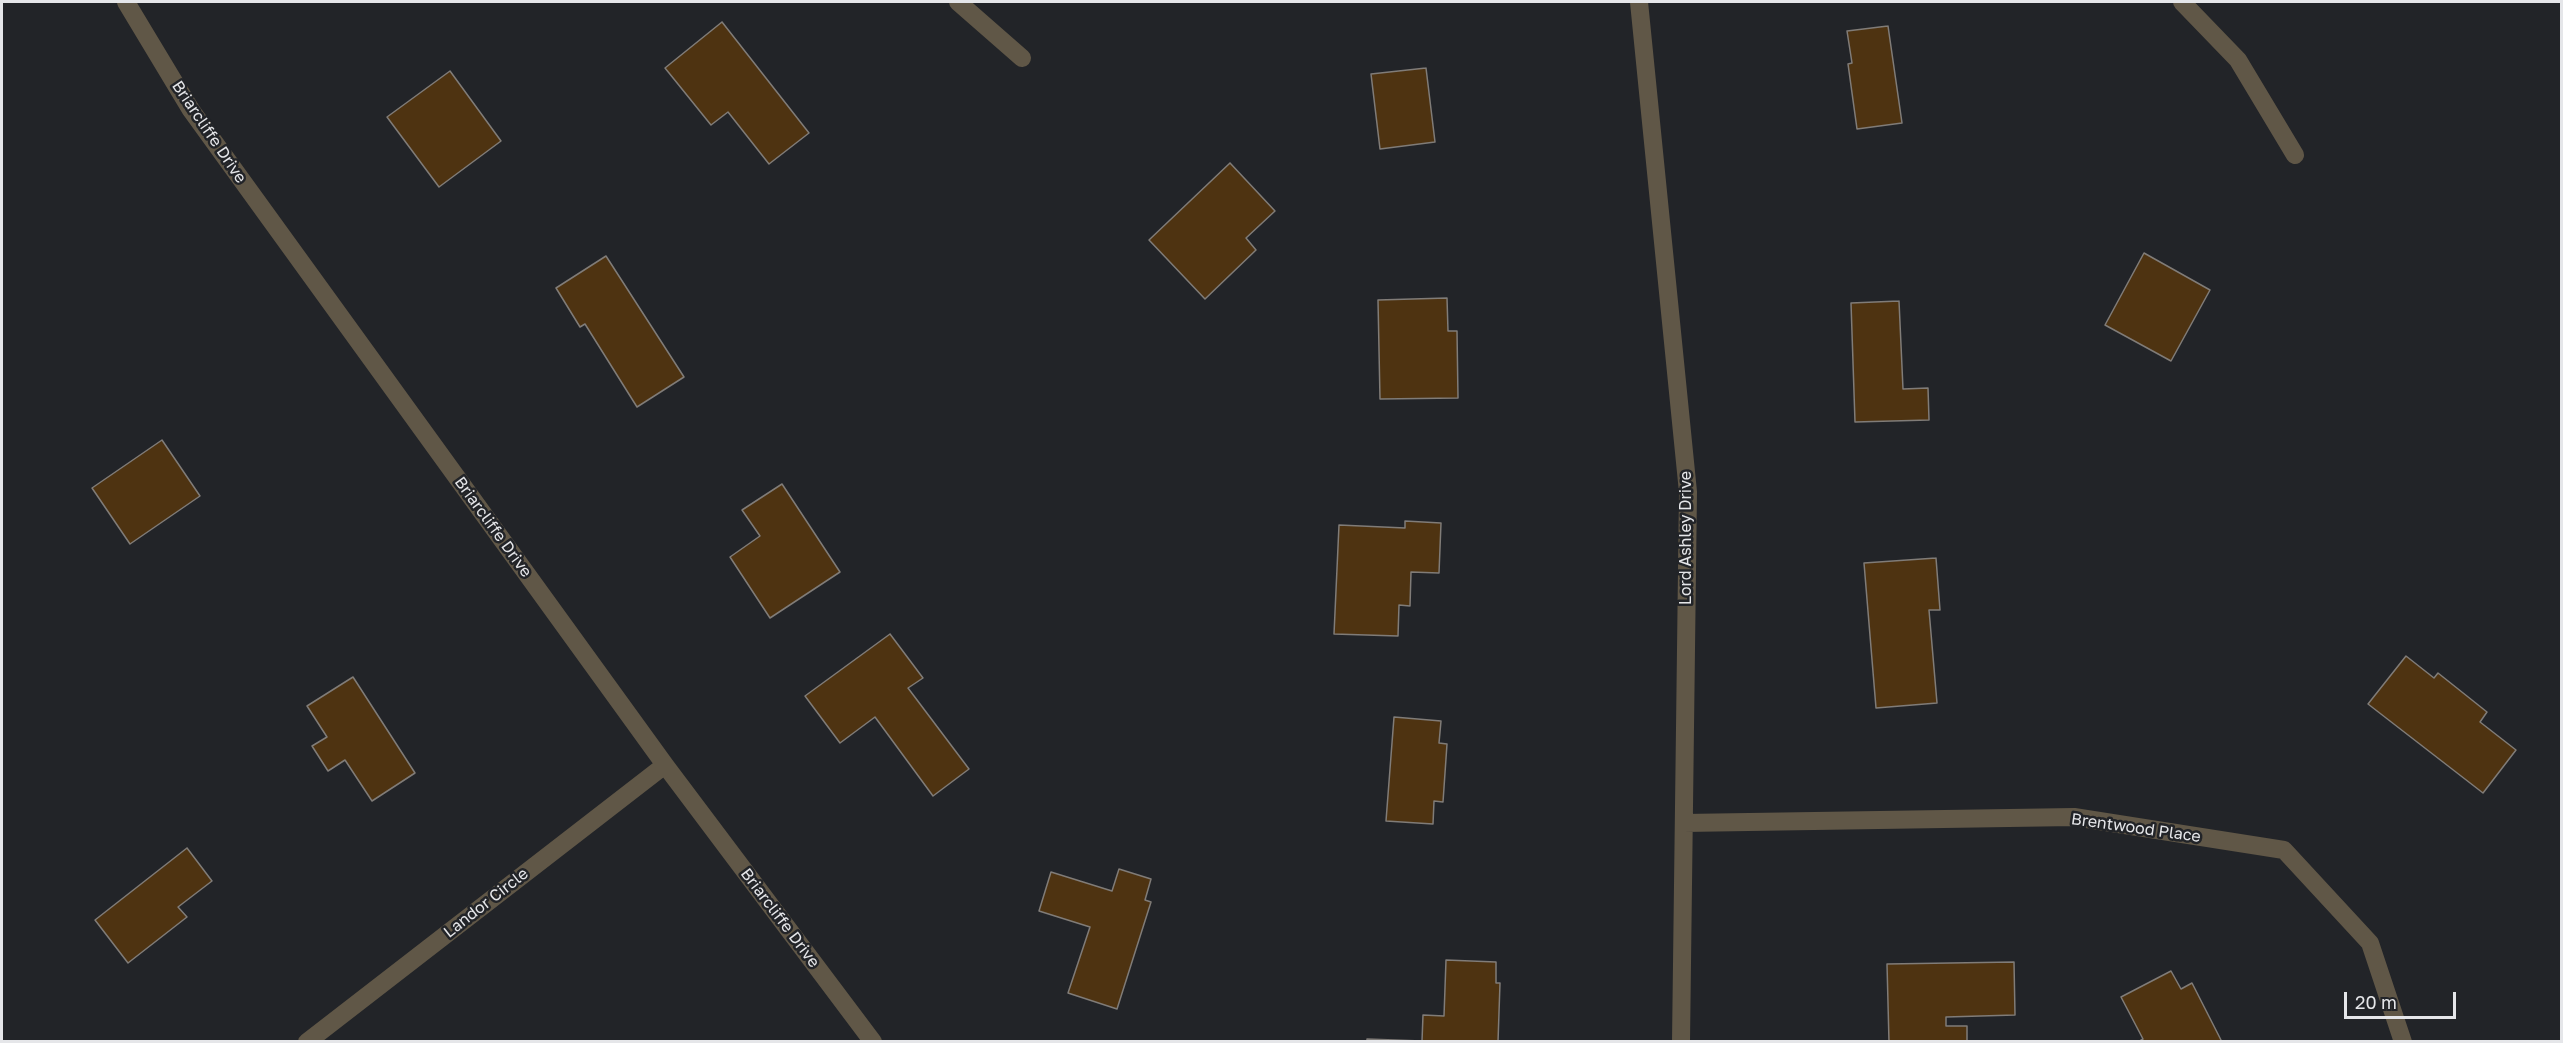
<!DOCTYPE html>
<style>
body{margin:0}
#map{position:relative;width:2563px;height:1043px;overflow:hidden;background:#222428;font-family:"Golos Text",sans-serif}
canvas{display:block}
.frame{position:absolute;inset:0;border:3px solid #e5e6e9;pointer-events:none}
.scale{position:absolute;left:2344px;top:992px;width:112px;height:27px;box-sizing:border-box;border:3px solid #e5e6e9;border-top:0;padding-left:8px;font-size:18px;line-height:21px;white-space:nowrap;color:#e5e6e9;-webkit-text-stroke:4px #222428;paint-order:stroke}
</style>
<div id="map">
<canvas width="2563" height="1043"></canvas>
<div class="frame"></div>
<div class="scale">20 m</div>
</div>
<script>
const ctx = document.querySelector('canvas').getContext('2d');
ctx.lineJoin = 'round';
function fillPath(path, color) { ctx.fillStyle = color; ctx.fill(path, 'evenodd'); }
const toPath = rows => new Path2D(rows.map(r => 'M' + r).join(''));
function strokePath(path, color, width, dash) { ctx.strokeStyle = color; ctx.lineWidth = width; ctx.lineCap = dash ? 'butt' : 'round'; ctx.setLineDash(dash || []); ctx.stroke(path); }
function write(font, color, halo, rows, align = 'center') {
  ctx.font = font + ' "Golos Text",sans-serif'; ctx.lineWidth = 5; ctx.setLineDash([]); ctx.textBaseline = 'middle'; ctx.strokeStyle = halo; ctx.fillStyle = color; for (const [text, x, y, turn = 0] of rows) {
    ctx.save(); ctx.translate(x, y); ctx.rotate((+turn || 0) * Math.PI / 180); ctx.textAlign = isNaN(turn) ? turn : align; if (halo) ctx.strokeText(text, 0, 0); ctx.fillText(text, 0, 0); ctx.restore();
  }
}
const building = toPath([
 [722,22,809,133,769,164,728,112,711,125,665,68,722,22],
 [1888,26,1902,123,1857,129,1848,64,1852,63,1847,31,1888,26],
 [1426,68,1435,142,1380,149,1371,74,1426,68],
 [450,71,501,141,439,187,387,117,450,71],
 [1230,163,1275,211,1246,238,1256,250,1205,299,1149,240,1230,163],
 [2144,253,2210,290,2171,361,2105,325,2144,253],
 [606,256,684,377,637,407,585,324,580,327,556,288,606,256],
 [1447,298,1448,331,1457,331,1458,398,1380,399,1378,300,1447,298],
 [1899,301,1903,389,1928,388,1929,420,1855,422,1851,303,1899,301],
 [162,440,200,496,130,544,92,488,162,440],
 [782,484,840,572,770,618,730,557,760,536,742,510,782,484],
 [1405,521,1441,523,1439,573,1411,572,1410,606,1399,605,1398,636,1334,634,1339,525,1405,528,1405,521],
 [1936,558,1940,610,1929,610,1937,703,1876,708,1864,563,1936,558],
 [890,634,923,678,908,688,969,769,933,796,875,717,840,743,805,696,890,634],
 [2406,656,2434,678,2438,673,2487,712,2480,722,2516,750,2483,793,2368,704,2406,656],
 [353,677,415,773,372,801,345,760,328,771,312,746,327,737,307,706,353,677],
 [1394,717,1441,721,1439,743,1447,744,1443,802,1434,801,1433,824,1386,821,1394,717],
 [187,848,212,881,178,907,187,917,128,963,95,920,187,848],
 [1119,869,1151,879,1145,900,1151,902,1117,1009,1068,993,1090,927,1039,911,1051,872,1112,891,1119,869],
 [1446,960,1496,962,1496,983,1500,983,1498,1042,1367,1042,1367,1039,1422,1041,1423,1015,1444,1016,1446,960],
 [2014,962,2015,1015,1946,1017,1946,1026,1967,1026,1967,1042,1889,1042,1887,964,2014,962],
 [2171,971,2181,989,2192,983,2222,1042,2138,1042,2143,1039,2121,997,2171,971]
]);
fillPath(building, '#4e3311');
strokePath(building, '#807c78', 1.5);
strokePath(toPath([
 [126,2,191,110,665,765,873,1042],
 [958,2,1022,58],
 [1639,2,1688,492,1681,1042],
 [2182,2,2238,60,2295,155],
 [1684,823,2074,817,2284,850,2370,943,2403,1042],
 [307,1042,665,765]
]), '#605747', 18);
write('16px', '#e5e6e9', '#222428', [
 ["Briarcliffe Drive",209,132,56],
 ["Briarcliffe Drive",493,527,54],
 ["Lord Ashley Drive",1686,538,-90],
 ["Brentwood Place",2136,828,8],
 ["Landor Circle",486,903,-38],
 ["Briarcliffe Drive",780,918,53]
]);
</script>
